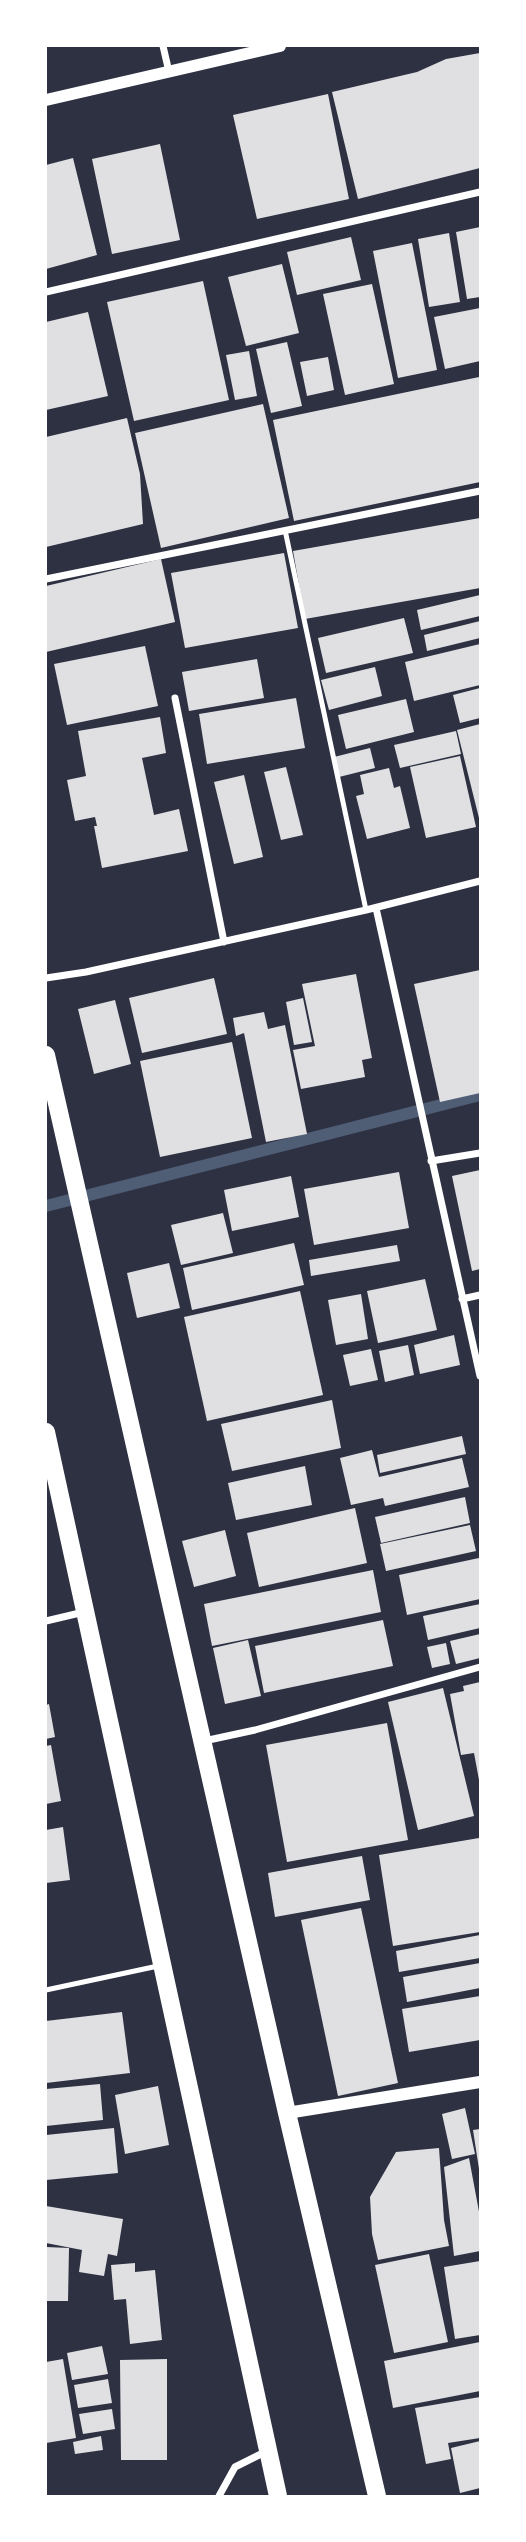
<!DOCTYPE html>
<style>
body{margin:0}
#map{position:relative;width:526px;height:2542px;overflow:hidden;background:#2d3142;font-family:Helvetica,sans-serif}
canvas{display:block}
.frame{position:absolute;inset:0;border:47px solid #fff;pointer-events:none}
</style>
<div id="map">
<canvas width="526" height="2542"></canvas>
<div class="frame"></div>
</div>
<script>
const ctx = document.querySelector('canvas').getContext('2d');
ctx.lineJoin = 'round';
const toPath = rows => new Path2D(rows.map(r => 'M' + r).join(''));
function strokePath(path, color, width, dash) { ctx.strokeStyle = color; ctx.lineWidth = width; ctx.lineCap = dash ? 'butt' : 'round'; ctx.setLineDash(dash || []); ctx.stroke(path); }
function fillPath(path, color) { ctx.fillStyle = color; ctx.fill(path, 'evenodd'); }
strokePath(toPath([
 [46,1206,480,1095]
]), '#4f5d75', 12);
fillPath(toPath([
 [480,53,480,168,358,199,332,92,417,72,446,59],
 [328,94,349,199,257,219,233,115],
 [160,144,180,240,112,254,92,159],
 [73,158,97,255,46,269,46,165],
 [480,227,480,297,467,299,456,232],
 [449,233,460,302,429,307,418,239],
 [351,237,361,280,297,295,287,252],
 [412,243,437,370,398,378,373,251],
 [282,264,299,333,246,346,228,277],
 [203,281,229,400,134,421,107,302],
 [372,284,394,384,345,395,323,294],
 [480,308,480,361,445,369,434,317],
 [88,312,108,396,46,410,46,322],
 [287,342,302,406,271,413,256,349],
 [249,351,257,396,235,400,226,355],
 [328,357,334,390,307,396,300,362],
 [479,377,480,377,480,482,294,521,273,420],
 [263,404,289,518,161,548,135,433],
 [127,418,140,474,143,524,46,547,46,437],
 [480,518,480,588,305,619,293,551],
 [284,553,298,628,185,648,171,573],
 [161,559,175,622,46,652,46,586],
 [480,595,480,616,421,630,417,610],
 [404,618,413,653,326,673,318,638],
 [480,621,480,638,427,651,424,635],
 [480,644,480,685,414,701,405,662],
 [145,646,158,706,67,725,54,664],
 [257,659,264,698,189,711,182,672],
 [375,667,382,696,329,710,321,680],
 [480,688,480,718,460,723,453,695],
 [296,698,305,748,207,764,199,714],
 [406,699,414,732,346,749,338,715],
 [160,717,166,753,142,758,154,815,179,809,188,851,102,868,94,826,97,826,95,817,75,821,67,780,86,776,78,731],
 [480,724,480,822,457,730],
 [456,731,461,754,400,768,394,745],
 [370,748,375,768,339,777,334,757],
 [460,756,476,827,426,838,410,767],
 [286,767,303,835,281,840,264,772],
 [389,768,394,788,400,786,410,828,367,839,356,796,364,794,360,775],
 [244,775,263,857,234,864,214,782],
 [480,970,480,1093,440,1102,414,984],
 [356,974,372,1058,362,1060,365,1077,301,1089,293,1050,315,1046,302,984],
 [214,978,227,1034,142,1053,129,998],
 [303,998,312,1042,294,1045,286,1002],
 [115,1000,131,1064,94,1074,78,1009],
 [264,1012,268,1029,285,1025,307,1134,266,1142,244,1033,236,1036,233,1018],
 [232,1042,252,1138,160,1157,140,1061],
 [480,1170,480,1269,472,1271,452,1176],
 [399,1172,409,1228,314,1245,304,1189],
 [291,1176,299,1217,232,1231,224,1190],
 [223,1213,233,1253,181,1265,171,1225],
 [294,1243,304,1285,192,1310,183,1268],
 [397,1245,400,1261,311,1276,309,1260],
 [169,1263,180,1308,137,1318,127,1273],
 [425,1279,437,1330,378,1343,367,1291],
 [300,1291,323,1395,207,1421,184,1317],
 [361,1294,368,1339,336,1345,328,1300],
 [454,1335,460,1365,420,1374,414,1345],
 [408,1345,414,1375,385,1382,379,1351],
 [371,1349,378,1380,350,1386,343,1355],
 [332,1400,341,1448,232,1471,221,1424],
 [462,1436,466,1454,380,1473,377,1455],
 [372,1450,379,1477,462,1458,469,1487,385,1506,383,1498,351,1505,340,1458],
 [305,1466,312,1505,236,1520,228,1483],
 [465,1497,470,1523,381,1543,375,1517],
 [355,1508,367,1563,259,1587,247,1533],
 [470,1525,476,1551,386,1571,380,1544],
 [225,1530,236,1576,194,1587,182,1541],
 [479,1558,480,1599,407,1615,399,1575],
 [373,1570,381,1612,212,1646,204,1604],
 [480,1604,480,1628,428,1640,423,1616],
 [383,1620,393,1666,264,1693,255,1646],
 [480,1634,480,1658,456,1664,450,1641],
 [248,1640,261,1696,225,1704,213,1648],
 [446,1643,450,1664,432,1668,427,1647],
 [480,1682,480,1779,479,1780,474,1753,461,1755,450,1694,464,1691,463,1686],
 [443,1688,474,1816,418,1830,388,1702],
 [49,1704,55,1737,46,1739,46,1705],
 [387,1723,408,1840,287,1862,266,1745],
 [51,1745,61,1801,46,1804,46,1746],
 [63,1827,70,1880,46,1883,46,1830],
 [479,1838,480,1932,393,1946,379,1855],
 [362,1856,370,1900,275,1917,268,1873],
 [361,1908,398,2083,338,2096,301,1920],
 [480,1935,480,1958,399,1972,396,1951],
 [480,1963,480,1988,407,2002,403,1977],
 [480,1996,480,2040,409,2052,402,2009],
 [122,2012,130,2073,46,2083,46,2021],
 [100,2084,103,2120,46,2126,46,2089],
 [158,2086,169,2145,125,2154,115,2095],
 [465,2108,475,2154,452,2159,442,2114],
 [114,2128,118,2173,46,2180,46,2135],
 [480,2129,480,2169,479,2169,473,2130],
 [439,2148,444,2220,449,2246,378,2260,372,2234,370,2197,396,2152],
 [469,2158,480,2217,480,2251,454,2256,444,2167],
 [46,2206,123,2219,117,2256,108,2254,104,2276,79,2272,82,2250,46,2243],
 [46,2247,69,2248,68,2301,46,2301],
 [429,2254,448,2342,394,2353,375,2265],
 [480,2261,480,2335,455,2339,444,2267],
 [135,2263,135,2272,155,2270,162,2340,130,2344,126,2299,114,2300,111,2265],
 [480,2342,480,2391,393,2408,384,2361],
 [102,2346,108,2374,72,2380,67,2353],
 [63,2359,76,2438,46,2443,46,2362],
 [167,2359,167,2460,121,2460,120,2360],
 [108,2379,112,2403,78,2408,74,2385],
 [480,2397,480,2438,448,2443,451,2459,426,2464,415,2408],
 [112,2409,115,2429,83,2434,79,2414],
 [101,2436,103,2450,75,2454,73,2442],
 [480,2441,480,2488,460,2493,451,2448]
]), '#e0e0e3');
strokePath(toPath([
 [285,530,366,910],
 [46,1990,158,1966]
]), '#fff', 5);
strokePath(toPath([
 [163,46,169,72],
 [46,292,480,192],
 [46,579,480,491],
 [175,698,224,942],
 [376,908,480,1376],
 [46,978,86,972,366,910,480,881],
 [431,1161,480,1153],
 [462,1299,480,1295],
 [46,1621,84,1612],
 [204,1741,255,1730,480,1667],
 [219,2496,235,2467,267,2451]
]), '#fff', 7);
strokePath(toPath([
 [46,100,280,46],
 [287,2113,480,2082]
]), '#fff', 12);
strokePath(toPath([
 [46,1055,287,2113,377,2496],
 [46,1432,278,2496]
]), '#fff', 18);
</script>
